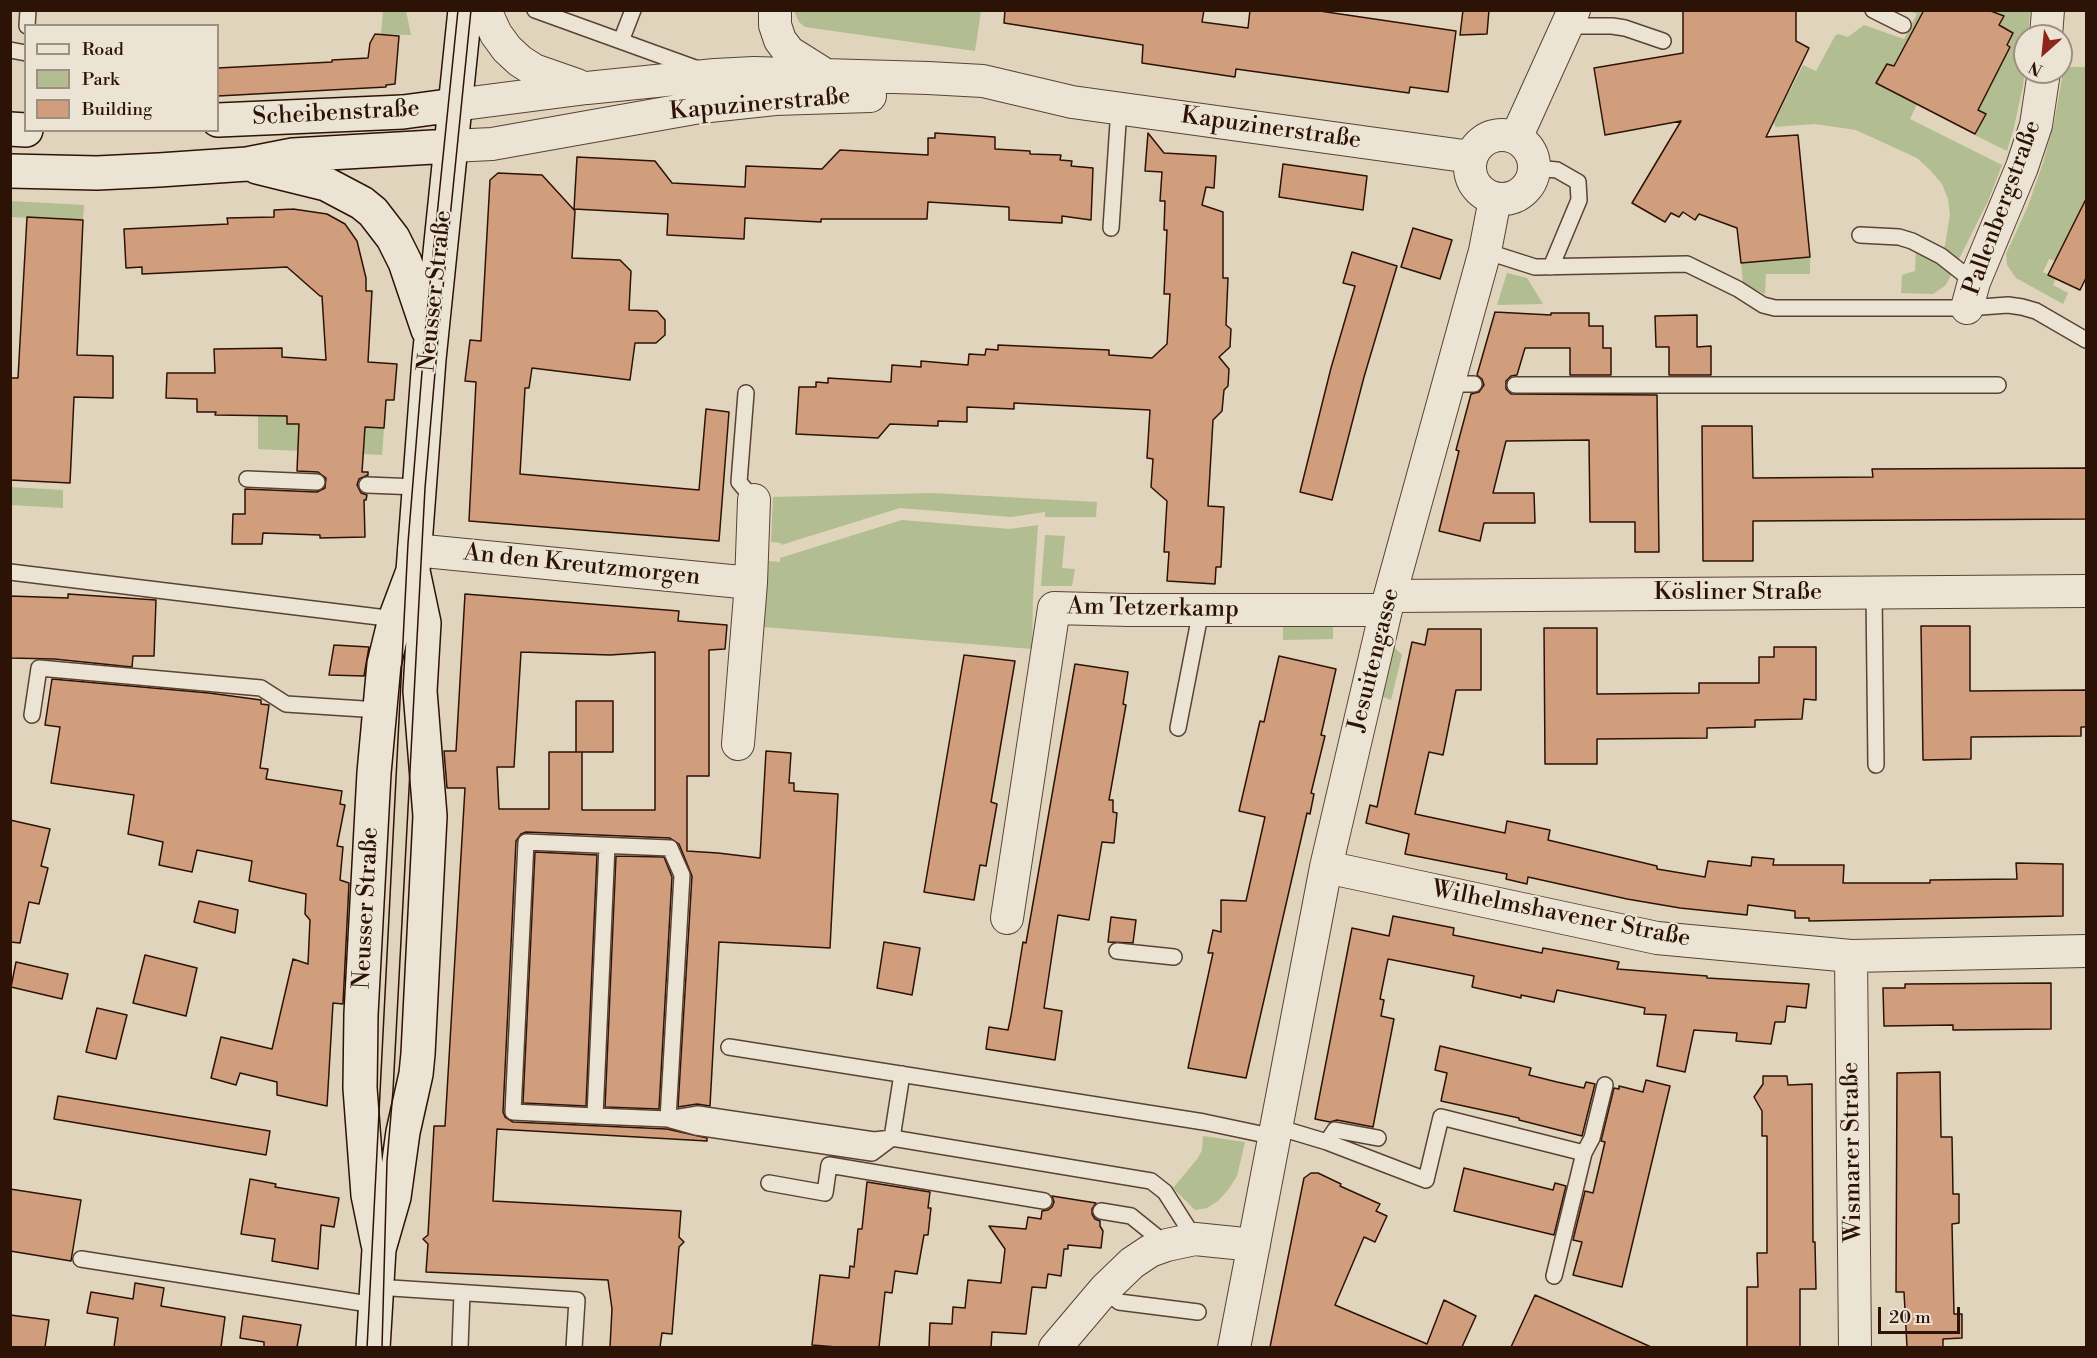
<!DOCTYPE html>
<meta charset="utf-8">
<style>
body{margin:0}
#map{position:relative;width:2097px;height:1358px;overflow:hidden;background:#e0d4bc;font-family:"Libre Bodoni",serif}
canvas{display:block}
.frame{position:absolute;inset:0;border:12px solid #2d1206;pointer-events:none}
.legend{position:absolute;left:24px;top:24px;width:195px;height:108px;box-sizing:border-box;background:#ebe3d3;border:2px solid #9f8f81;margin:0;padding:8px 10px;list-style:none;font-size:18px;color:#2d1206}
.legend li{display:flex;align-items:center;gap:12px;height:30px}
.legend b{width:30px;border:2px solid #9f8f81}
.north{position:absolute;left:2013px;top:24px;width:60px;height:60px;box-sizing:border-box;background:#ebe3d3;border:2px solid #9f8f81;border-radius:50%;rotate:207deg;font-size:16px;font-weight:700;line-height:24px;text-align:center;color:#2d1206}
.north::after{content:'';display:block;margin:auto;width:21px;height:27px;background:#8f2418;clip-path:polygon(50% 0,100% 100%,50% 72%,0 100%)}
.scale{position:absolute;left:1878px;top:1307px;width:82px;height:27px;box-sizing:border-box;border:3px solid #2d1206;border-top:0;padding-left:8px;font-size:18px;line-height:21px;white-space:nowrap;color:#2d1206;-webkit-text-stroke:4px #ebe3d3;paint-order:stroke}
</style>
<div id="map">
<canvas width="2097" height="1358"></canvas>
<div class="frame"></div>
<ul class="legend">
<li><b style="height:8px;background:#ebe3d3"></b>Road</li>
<li><b style="height:16px;background:#b2bd91"></b>Park</li>
<li><b style="height:16px;background:#d19e7d"></b>Building</li>
</ul>
<div class="north">N</div>
<div class="scale">20 m</div>
</div>
<script>
const ctx = document.querySelector('canvas').getContext('2d');
ctx.lineJoin = 'round';
function fillPath(path, color) { ctx.fillStyle = color; ctx.fill(path, 'evenodd'); }
const toPath = rows => new Path2D(rows.map(r => 'M' + r).join(''));
function strokePath(path, color, width, dash) { ctx.strokeStyle = color; ctx.lineWidth = width; ctx.lineCap = dash ? 'butt' : 'round'; ctx.setLineDash(dash || []); ctx.stroke(path); }
function write(font, color, halo, rows, align = 'center') {
  ctx.font = font + ' "Libre Bodoni",serif'; ctx.lineWidth = 4.5; ctx.setLineDash([]); ctx.textBaseline = 'middle'; ctx.strokeStyle = halo; ctx.fillStyle = color; for (const [text, x, y, turn = 0] of rows) {
    ctx.save(); ctx.translate(x, y); ctx.rotate((+turn || 0) * Math.PI / 180); ctx.textAlign = isNaN(turn) ? turn : align; if (halo) ctx.strokeText(text, 0, 0); ctx.fillText(text, 0, 0); ctx.restore();
  }
}
fillPath(toPath([
 [383,11,406,11,411,35,381,34],
 [794,11,794,10,981,11,975,51,805,27,799,22],
 [1910,11,1924,11,1894,66,1887,64,1877,83,1917,104,1910,119,2002,165,1988,201,1946,285,1933,294,1901,293,1902,275,1915,271,1916,250,1937,261,1945,245,1950,215,1948,199,1942,184,1931,171,1917,158,1856,130,1815,124,1775,127,1774,122,1803,65,1816,71,1835,36,1838,34,1848,37,1864,25,1904,39,1917,14],
 [1988,11,2030,11,2028,36,2025,36,2025,68,2023,86,2014,127,2007,151,1975,135,1985,114,1978,110,2010,47,2007,45,2013,33,1999,25,2004,16],
 [2064,67,2086,67,2086,199,2055,261,2049,259,2043,272,2056,278,2053,285,2068,293,2063,304,2016,278,2007,265,2006,254,2028,206,2043,163,2054,123],
 [10,201,84,205,83,220,11,217],
 [1810,257,1810,274,1766,274,1765,294,1743,283,1741,263],
 [1507,273,1527,278,1543,304,1497,305],
 [258,413,287,413,287,424,384,428,382,455,258,449],
 [10,487,63,490,63,508,11,505],
 [932,493,1097,502,1096,517,1045,517,1045,512,1011,517,900,508,781,545,781,543,771,542,773,497],
 [902,520,1010,529,1038,525,1033,598,1032,649,764,627,769,561,780,562,780,558],
 [1045,535,1065,536,1062,568,1075,569,1072,586,1041,586],
 [1283,622,1333,623,1333,639,1283,640],
 [1393,646,1402,655,1391,700,1381,696],
 [1203,1136,1245,1142,1237,1176,1228,1190,1218,1201,1207,1208,1195,1210,1173,1188,1198,1158,1202,1150]
]), '#b2bd91');
const building = toPath([
 [1005,10,1204,10,1202,22,1248,28,1250,10,1313,10,1456,31,1448,92,1410,87,1409,93,1236,69,1235,77,1142,63,1143,45,1004,23,1005,10],
 [1463,10,1489,10,1487,34,1460,35,1463,10],
 [1683,10,1796,10,1796,41,1809,48,1766,137,1798,135,1810,257,1741,263,1737,228,1699,214,1695,220,1683,212,1679,217,1671,213,1665,222,1632,203,1681,121,1605,135,1594,68,1683,53,1683,10],
 [1924,10,1988,10,2004,16,1999,25,2013,33,2007,45,2010,47,1978,110,1986,114,1975,134,1876,83,1887,64,1894,66,1924,10],
 [375,34,399,36,395,84,386,85,386,87,218,96,218,68,332,62,332,60,368,58,370,43,375,34],
 [935,133,995,137,995,149,1030,151,1030,154,1061,155,1060,160,1072,161,1071,166,1093,168,1091,220,1062,216,1062,223,1009,220,1009,207,928,202,927,219,821,219,821,222,745,218,744,239,667,235,668,214,574,209,577,157,655,161,672,183,745,187,746,166,822,169,840,150,928,155,928,138,935,138,935,133],
 [1148,133,1164,153,1216,156,1214,188,1206,187,1202,205,1223,212,1223,278,1228,278,1226,325,1231,329,1230,347,1219,357,1229,369,1228,386,1224,390,1222,411,1213,420,1208,506,1224,507,1221,567,1216,567,1215,584,1167,581,1169,552,1164,552,1167,501,1151,487,1153,459,1147,458,1150,410,1014,403,1014,409,967,407,967,422,938,421,938,426,890,424,878,438,796,434,799,387,816,387,816,382,828,383,828,378,891,382,892,365,921,367,921,361,968,365,969,354,985,355,986,349,998,350,998,345,1109,350,1109,355,1152,358,1167,344,1170,294,1164,294,1167,230,1164,230,1165,201,1160,201,1162,172,1145,171,1148,133],
 [1283,164,1367,176,1363,210,1279,197,1283,164],
 [498,173,542,175,575,211,572,258,620,260,631,271,629,310,657,311,665,320,665,335,656,343,635,343,630,380,532,368,529,388,525,388,520,474,699,490,706,409,729,412,719,541,469,521,476,382,465,381,470,340,481,341,490,180,498,173],
 [2086,199,2086,278,2080,290,2048,275,2086,199],
 [293,209,327,214,345,224,357,241,366,278,366,291,372,291,368,362,397,364,394,400,386,400,384,428,365,427,362,472,368,472,368,475,359,479,357,485,361,493,367,495,366,500,364,500,365,537,320,538,320,535,263,533,262,544,232,544,233,514,245,514,245,489,317,492,325,488,326,478,318,472,297,471,299,424,287,424,287,416,215,415,216,412,197,412,197,399,166,398,167,373,215,373,214,349,282,348,282,357,326,360,322,296,320,296,287,267,142,274,142,267,126,268,124,229,228,224,227,218,274,217,274,210,293,209],
 [27,217,83,220,77,355,113,356,113,398,74,397,70,483,10,480,10,378,18,378,27,217],
 [1413,228,1452,240,1440,279,1401,267,1413,228],
 [1352,252,1397,266,1364,377,1332,500,1300,492,1331,368,1355,286,1343,283,1352,252],
 [1495,312,1551,315,1551,313,1589,313,1589,326,1603,326,1603,348,1611,348,1611,375,1570,375,1570,348,1525,348,1517,375,1511,376,1506,381,1506,389,1511,394,1657,395,1659,552,1635,552,1635,522,1590,522,1589,440,1506,441,1493,493,1534,493,1535,523,1484,523,1480,541,1439,531,1459,451,1456,450,1471,394,1479,392,1484,385,1482,379,1477,375,1495,312],
 [1697,315,1697,347,1711,346,1711,375,1669,375,1669,347,1656,347,1655,316,1697,315],
 [1702,426,1752,426,1753,478,1873,477,1872,469,2086,468,2086,519,1753,521,1753,561,1703,561,1702,426],
 [68,594,156,600,154,656,133,656,132,667,54,659,10,658,10,596,68,598,68,594],
 [465,594,679,611,678,621,727,625,725,649,709,650,709,776,687,776,687,851,718,853,760,858,766,751,791,753,789,783,794,783,794,791,838,794,830,948,719,942,710,1106,697,1104,678,1107,692,876,679,844,670,838,526,832,521,834,516,841,503,1112,505,1117,513,1122,667,1129,707,1138,707,1141,497,1129,493,1201,681,1211,679,1237,684,1242,679,1247,672,1334,662,1333,660,1347,610,1347,612,1309,608,1280,426,1272,428,1244,423,1239,428,1235,434,1126,445,1126,465,788,447,788,444,751,456,751,465,594],
 [521,652,610,655,655,652,655,810,582,810,582,752,549,752,549,809,499,809,497,767,514,767,521,652],
 [1921,626,1970,626,1970,691,2086,690,2086,727,2081,727,2081,736,1971,737,1971,759,1923,760,1921,626],
 [1544,628,1597,628,1597,694,1699,693,1699,683,1759,683,1759,657,1774,657,1774,647,1816,647,1816,700,1804,699,1802,719,1755,720,1755,727,1707,728,1707,738,1597,739,1597,764,1545,764,1544,628],
 [1428,629,1481,629,1481,690,1456,690,1443,755,1429,752,1415,814,1505,833,1507,821,1550,830,1548,840,1657,866,1657,869,1705,877,1708,861,1751,866,1752,857,1774,859,1773,865,1844,865,1843,883,1930,883,1930,880,2017,879,2016,863,2063,864,2063,916,1809,921,1809,918,1795,918,1795,911,1748,905,1747,915,1680,908,1627,899,1528,877,1527,884,1506,879,1507,874,1405,854,1409,834,1366,823,1370,805,1377,807,1412,642,1425,645,1428,629],
 [334,645,369,647,364,676,329,675,334,645],
 [964,655,1015,661,991,802,997,804,986,866,980,865,974,900,924,892,964,655],
 [1279,656,1336,669,1321,735,1325,736,1311,793,1314,794,1310,814,1307,813,1246,1078,1188,1068,1213,953,1208,953,1213,930,1221,932,1221,900,1246,901,1265,817,1239,811,1260,721,1264,722,1279,656],
 [1075,664,1128,672,1123,704,1126,705,1109,800,1113,800,1113,812,1117,813,1114,843,1102,842,1089,920,1058,915,1044,1008,1062,1011,1055,1060,986,1049,989,1027,1008,1030,1011,1016,1023,942,1026,943,1075,664],
 [52,679,209,693,261,700,261,704,269,705,260,768,268,769,266,779,342,791,340,804,345,805,337,846,343,847,340,880,349,883,343,1004,333,1003,327,1106,277,1095,277,1082,240,1073,236,1085,211,1078,221,1037,272,1049,293,959,308,964,310,920,305,914,306,894,249,881,252,861,197,850,192,872,159,865,163,842,128,834,134,795,51,783,60,727,45,725,52,679],
 [576,701,613,701,613,752,576,752,576,701],
 [10,820,50,829,41,866,48,868,39,904,29,902,20,943,10,942,10,820],
 [535,852,597,855,586,1106,523,1103,535,852],
 [616,856,664,857,672,877,659,1109,605,1107,616,856],
 [199,901,238,910,235,933,194,922,199,901],
 [1393,916,1454,928,1453,935,1542,953,1543,948,1619,962,1617,969,1707,976,1707,978,1809,984,1806,1008,1787,1006,1785,1022,1775,1022,1771,1044,1736,1041,1737,1033,1694,1030,1685,1072,1657,1066,1666,1015,1644,1014,1645,1008,1557,990,1554,1002,1521,995,1521,998,1472,987,1474,976,1388,959,1380,999,1384,1000,1381,1016,1394,1019,1373,1127,1337,1120,1330,1122,1315,1119,1352,928,1389,936,1393,916],
 [1111,917,1136,920,1133,943,1108,942,1111,917],
 [884,942,920,948,912,995,877,988,884,942],
 [145,955,197,968,186,1016,133,1003,145,955],
 [16,962,68,974,62,999,11,987,16,962],
 [2051,983,2051,1029,1953,1030,1953,1025,1884,1026,1883,988,1905,988,1905,984,2051,983],
 [97,1008,127,1015,116,1059,86,1052,97,1008],
 [1440,1046,1531,1068,1529,1075,1557,1082,1584,1088,1586,1082,1595,1084,1582,1136,1519,1120,1519,1118,1441,1101,1447,1073,1435,1070,1440,1046],
 [1940,1072,1941,1137,1952,1137,1953,1194,1959,1194,1959,1223,1952,1224,1954,1314,1962,1314,1962,1338,1943,1339,1943,1347,1907,1347,1904,1292,1896,1292,1897,1073,1940,1072],
 [1763,1076,1787,1076,1788,1085,1812,1084,1813,1242,1815,1242,1816,1289,1800,1289,1800,1347,1747,1347,1747,1287,1758,1287,1757,1253,1767,1253,1767,1136,1762,1136,1762,1111,1754,1097,1763,1084,1763,1076],
 [1646,1080,1670,1086,1622,1287,1573,1275,1582,1242,1573,1240,1585,1191,1593,1193,1605,1142,1601,1141,1614,1088,1619,1089,1619,1086,1643,1092,1646,1080],
 [58,1096,270,1131,266,1155,54,1119,58,1096],
 [1464,1168,1553,1190,1555,1183,1566,1186,1554,1235,1454,1211,1464,1168],
 [1311,1173,1318,1173,1341,1184,1340,1186,1380,1204,1376,1211,1387,1216,1375,1242,1364,1237,1335,1305,1427,1344,1444,1300,1476,1316,1462,1347,1270,1347,1304,1178,1311,1173],
 [250,1179,276,1184,275,1187,339,1198,334,1227,321,1225,318,1269,272,1261,275,1239,241,1234,250,1179],
 [867,1182,930,1192,928,1208,931,1208,928,1235,924,1235,917,1274,895,1271,892,1293,885,1292,879,1347,837,1347,812,1345,820,1275,849,1278,850,1266,854,1267,858,1229,862,1229,867,1182],
 [10,1189,81,1200,71,1261,10,1251,10,1189],
 [1052,1196,1096,1203,1092,1209,1092,1214,1095,1219,1100,1221,1100,1226,1103,1231,1101,1248,1068,1245,1068,1249,1064,1249,1061,1276,1048,1274,1046,1288,1032,1287,1026,1334,992,1332,991,1347,929,1347,930,1323,952,1324,953,1307,965,1308,968,1280,1001,1283,1005,1249,989,1226,1026,1229,1028,1217,1041,1219,1042,1211,1048,1210,1052,1207,1054,1202,1052,1196],
 [135,1283,164,1288,161,1306,225,1317,221,1347,114,1347,118,1318,87,1313,91,1292,133,1299,135,1283],
 [1535,1295,1565,1308,1651,1347,1511,1347,1535,1295],
 [10,1315,49,1320,45,1347,10,1347,10,1315],
 [243,1316,301,1325,297,1347,264,1347,264,1342,240,1338,243,1316]
]);
fillPath(building, '#d19e7d');
strokePath(building, '#2d1206', 1.5);
const lane = toPath([
 [535,10,698,69],
 [1873,10,1903,25],
 [27,26,28,10],
 [1567,26,1612,26,1625,28,1663,41],
 [621,41,633,10],
 [10,50,26,53],
 [1534,168,1557,170,1578,182,1579,200,1551,267],
 [1111,228,1119,108],
 [1860,235,1899,237,1912,241,1941,256,1974,282],
 [1485,251,1535,267,1687,264,1738,289,1763,305,1775,308,1967,308,2008,305,2022,307,2036,311,2086,340],
 [1448,384,1474,384],
 [1515,385,1998,385],
 [746,393,739,482,754,500],
 [247,479,317,482],
 [367,485,418,487],
 [10,572,395,619],
 [1874,593,1876,765],
 [32,715,39,668,261,688,286,704,379,710],
 [1178,728,1201,610],
 [607,846,595,1116,513,1112,526,842,670,848,682,875,668,1119],
 [1117,951,1174,957],
 [729,1047,1204,1122,1275,1137],
 [595,1116,668,1119,698,1114,874,1140,892,1138,1151,1181,1165,1192,1195,1239],
 [671,1120,696,1127,872,1153,892,1138,902,1074],
 [1277,1127,1327,1142,1426,1180,1441,1117,1584,1153,1554,1276],
 [1327,1142,1335,1130,1378,1138],
 [1584,1153,1592,1138,1605,1085],
 [769,1183,825,1193,829,1165,1044,1201],
 [1101,1211,1131,1216,1167,1245],
 [81,1259,375,1305],
 [376,1287,577,1300,574,1348],
 [1105,1289,1119,1302,1198,1312],
 [460,1348,462,1293]
]);
const street = toPath([
 [485,10,496,34,507,49,520,61,534,70,577,85],
 [775,10,775,25,780,40,789,52,824,74],
 [2046,36,2048,10],
 [455,105,587,88,715,75,754,73,928,78,983,81,1072,102,1471,157],
 '1470 167a32 32 0 1 1 64 0a32 32 0 1 1-64 0Z',
 [1516,138,1574,10],
 [451,146,492,144,700,107,775,99,870,96],
 [1967,308,1974,282,2022,167,2036,125,2044,72],
 [414,550,751,583],
 [1390,596,2086,591],
 [738,744,751,583,754,500],
 [1326,867,1657,938,1851,956,2086,951],
 [1007,918,1054,608,1128,610,1386,610],
 [1851,956,1855,1348],
 [1055,1348,1105,1289,1132,1263,1150,1251,1167,1245,1195,1239,1254,1245],
 [1234,1348,1326,867,1386,610,1485,251,1495,199]
]);
const secondary = toPath([
 [218,120,403,112,455,105],
 [10,129,26,130],
 [257,167,326,184,362,203,373,212,393,238,405,262,428,330],
 [10,171,97,173,159,170,247,164,293,155,451,146],
 [378,1244,368,1195,360,1088,361,1014,374,773,384,664,395,619,413,571],
 [373,1348,379,1249,394,1197,403,1132,416,1074,418,1054,430,816,420,691,424,623,413,571,429,359,465,10]
]);
strokePath(lane, '#5a4234', 18);
strokePath(street, '#5a4234', 34);
strokePath(secondary, '#2d1206', 36);
strokePath(lane, '#ebe3d3', 15);
strokePath(street, '#ebe3d3', 32);
strokePath(secondary, '#ebe3d3', 33);
strokePath(toPath([
 [367,1348,408,543,426,323,458,10],
 [382,1348,387,1161,393,1091,425,488,439,327,471,10]
]), '#2d1206', 1.5);
write('24px', '#2d1206', '#ebe3d3', [
 ["Kapuzinerstraße",760,105,-5],
 ["Scheibenstraße",336,114,-3],
 ["Kapuzinerstraße",1271,129,8],
 ["Pallenbergstraße",2003,208,-70],
 ["Neusser Straße",436,291,-84],
 ["An den Kreutzmorgen",582,566,6],
 ["Kösliner Straße",1738,593],
 ["Am Tetzerkamp",1153,609,1],
 ["Jesuitengasse",1375,660,-76],
 ["Neusser Straße",367,908,-87],
 ["Wilhelmshavener Straße",1561,915,11],
 ["Wismarer Straße",1853,1152,-91]
]);
</script>
